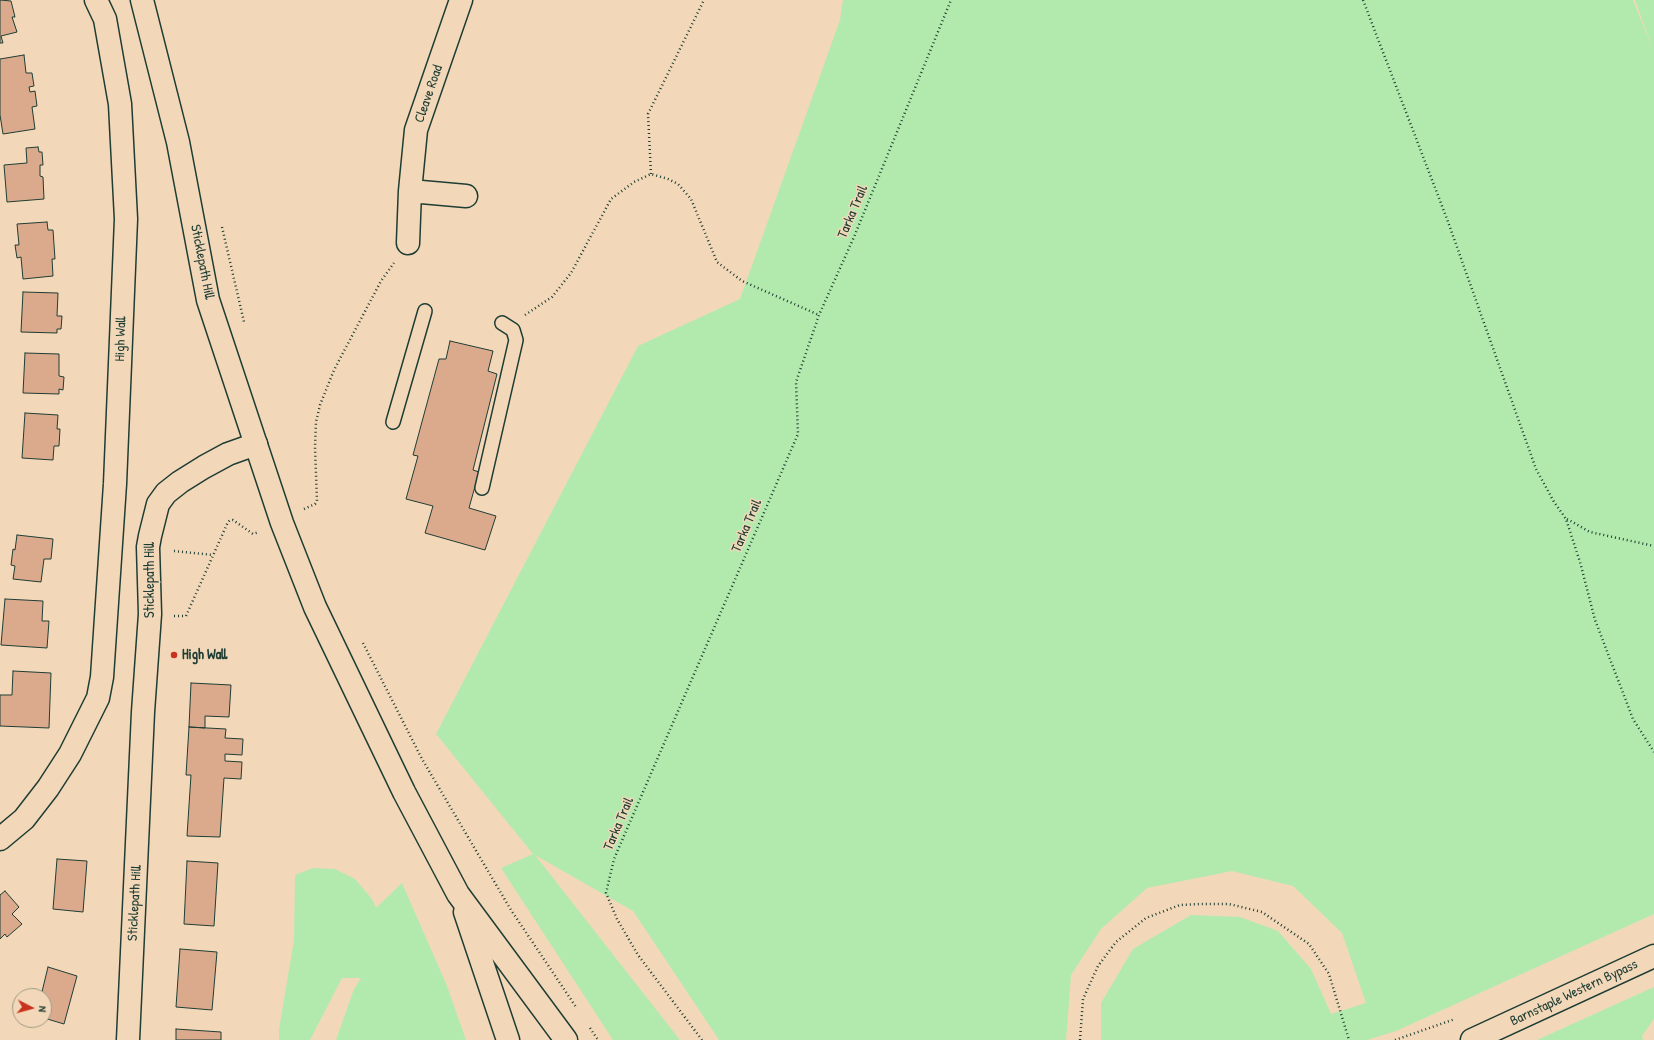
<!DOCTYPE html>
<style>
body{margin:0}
#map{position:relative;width:1654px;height:1040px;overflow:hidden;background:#f2d8b9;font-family:"Patrick Hand",sans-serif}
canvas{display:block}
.north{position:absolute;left:12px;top:988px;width:40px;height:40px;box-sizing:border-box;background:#f2d8b9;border:1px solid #9e9a84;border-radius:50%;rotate:96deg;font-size:11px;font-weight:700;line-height:16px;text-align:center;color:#1f3d34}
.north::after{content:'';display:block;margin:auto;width:14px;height:18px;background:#c8321e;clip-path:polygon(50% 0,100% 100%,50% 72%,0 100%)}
</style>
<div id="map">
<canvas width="1654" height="1040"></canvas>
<div class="north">N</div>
</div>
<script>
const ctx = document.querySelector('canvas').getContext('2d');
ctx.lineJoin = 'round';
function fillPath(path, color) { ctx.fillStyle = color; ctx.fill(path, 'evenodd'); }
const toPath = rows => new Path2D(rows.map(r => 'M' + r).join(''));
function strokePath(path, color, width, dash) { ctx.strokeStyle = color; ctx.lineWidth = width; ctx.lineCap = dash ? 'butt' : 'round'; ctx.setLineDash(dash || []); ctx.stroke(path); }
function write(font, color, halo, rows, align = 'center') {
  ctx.font = font + ' "Patrick Hand",sans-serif'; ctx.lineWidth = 3; ctx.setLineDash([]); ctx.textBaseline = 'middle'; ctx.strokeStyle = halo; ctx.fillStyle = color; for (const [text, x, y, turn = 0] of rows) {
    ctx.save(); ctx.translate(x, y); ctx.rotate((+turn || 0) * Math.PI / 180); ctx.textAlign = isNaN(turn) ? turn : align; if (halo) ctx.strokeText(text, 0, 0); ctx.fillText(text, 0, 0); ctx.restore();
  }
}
fillPath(toPath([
 [843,0,1633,0,1653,50,1635,0,1654,0,1654,914,1396,1031,1367,1040,1101,1040,1101,1003,1133,949,1191,915,1240,917,1278,931,1311,969,1331,1014,1366,1003,1342,933,1293,886,1232,871,1147,888,1101,929,1071,975,1066,1040,719,1040,633,911,535,855,680,1040,613,1040,501,868,533,854,436,734,638,346,740,299,840,20],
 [313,868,335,869,355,879,372,899,376,908,402,883,447,986,466,1040,336,1040,354,989,361,978,342,978,310,1040,279,1040,279,1029,294,940,295,875],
 [1654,987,1654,1019,1642,1036,1643,1040,1537,1040]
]), '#b2eaae');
const building = toPath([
 [0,0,11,1,15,17,12,17,17,32,1,36,3,43,0,43,0,0],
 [24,55,26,73,32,73,34,86,29,87,30,92,35,91,37,106,32,107,35,129,3,134,0,115,0,59,24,55],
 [38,147,39,152,42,152,43,165,40,165,40,176,43,177,44,199,7,202,4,165,27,163,26,148,38,147],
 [47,222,48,230,53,230,55,259,52,259,53,276,23,279,21,257,17,258,15,245,19,245,17,224,47,222],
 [23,292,58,293,57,316,62,316,61,329,57,329,57,333,21,332,23,292],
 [450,341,493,351,488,371,497,374,473,470,479,472,469,508,496,516,485,550,425,533,433,506,406,499,418,456,413,455,439,359,446,359,450,341],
 [25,353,59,354,59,376,64,377,63,390,59,389,59,394,23,393,25,353],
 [25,413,58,415,57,429,60,429,59,446,54,446,53,460,22,458,25,413],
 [17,535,53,539,51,559,44,559,41,582,13,579,15,566,11,565,13,549,15,550,17,535],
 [5,599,43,601,42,621,49,621,47,648,1,645,5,599],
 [13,671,51,673,49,728,0,726,0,695,12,695,13,671],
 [191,683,231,685,229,717,205,716,205,728,189,727,191,683],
 [189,727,226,729,225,738,243,739,242,755,225,754,225,761,242,762,241,779,224,778,220,837,187,836,191,775,186,775,189,727],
 [57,859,87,861,83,912,53,909,57,859],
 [187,861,218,863,214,926,184,924,187,861],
 [5,891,19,907,12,914,22,924,7,937,5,934,0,939,0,895,5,891],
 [180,949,217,952,212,1010,176,1007,180,949],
 [48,967,77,976,64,1024,44,1018,44,996,41,996,48,967],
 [176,1029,221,1032,221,1040,176,1040,176,1029]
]);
fillPath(building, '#dbaa8d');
strokePath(building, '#1f3d34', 1);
const service = toPath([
 [393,422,425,311],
 [482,488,516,340,513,330,502,323]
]);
const minor = toPath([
 [410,191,466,196],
 [408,243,410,191,416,130,461,0],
 [0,839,24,819,48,788,70,754,98,698,102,677,115,484,126,219,120,104,105,19,96,0],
 [128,1040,143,712,150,614,148,547,150,536,158,504,166,493,180,482,204,467,228,454,256,444]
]);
const primary = toPath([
 [142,0,178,142,208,300,282,523,315,607,404,792,458,894,566,1040],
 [465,912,508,1040],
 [1472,1040,1654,956]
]);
strokePath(service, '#1f3d34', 16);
strokePath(minor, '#1f3d34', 25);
strokePath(primary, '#1f3d34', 25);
strokePath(toPath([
 [1363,0,1447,219,1536,469,1554,502,1566,519,1580,562,1595,620,1633,719,1654,752],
 [651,174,648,114,704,0],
 [222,227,244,322],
 [525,315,552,297,571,273,611,199,634,182,651,174,668,179,678,184,691,199,717,262,742,281,819,315],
 [304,509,315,504,317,501,315,447,316,422,320,405,334,370,381,281,394,263],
 [1567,519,1590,532,1654,546],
 [174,551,213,555],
 [174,616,186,616,228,522,230,520,233,520,253,534,259,532],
 [363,643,422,759,511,910,576,1007],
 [590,1028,598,1040],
 [702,1040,638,955,617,919,606,893,614,859,798,434,796,382,819,315,854,237,951,0],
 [1080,1040,1083,999,1098,966,1116,942,1146,918,1180,905,1201,904,1229,904,1262,912,1309,944,1329,974,1349,1040],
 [1395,1040,1455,1019]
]), '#1f3d34', 2.5, [1, 3]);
strokePath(service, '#f2d8b9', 13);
strokePath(minor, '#f2d8b9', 22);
strokePath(primary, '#f2d8b9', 22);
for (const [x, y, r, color] of [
 [174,655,4,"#c8321e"]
]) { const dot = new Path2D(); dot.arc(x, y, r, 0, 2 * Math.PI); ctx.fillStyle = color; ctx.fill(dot); strokePath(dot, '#f2d8b9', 1.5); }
write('14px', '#1f3d34', '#f2d8b9', [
 ["Cleave Road",429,94,-71],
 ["Tarka Trail",853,212,-67],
 ["Sticklepath Hill",202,262,79],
 ["High Wall",121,339,-88],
 ["Tarka Trail",747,526,-67],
 ["Sticklepath Hill",150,580,-90],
 ["Tarka Trail",619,824,-67],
 ["Sticklepath Hill",135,903,-87],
 ["Barnstaple Western Bypass",1574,993,-25]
]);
write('bold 14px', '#1f3d34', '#f2d8b9', [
 ["High Wall",182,655]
], 'left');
</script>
